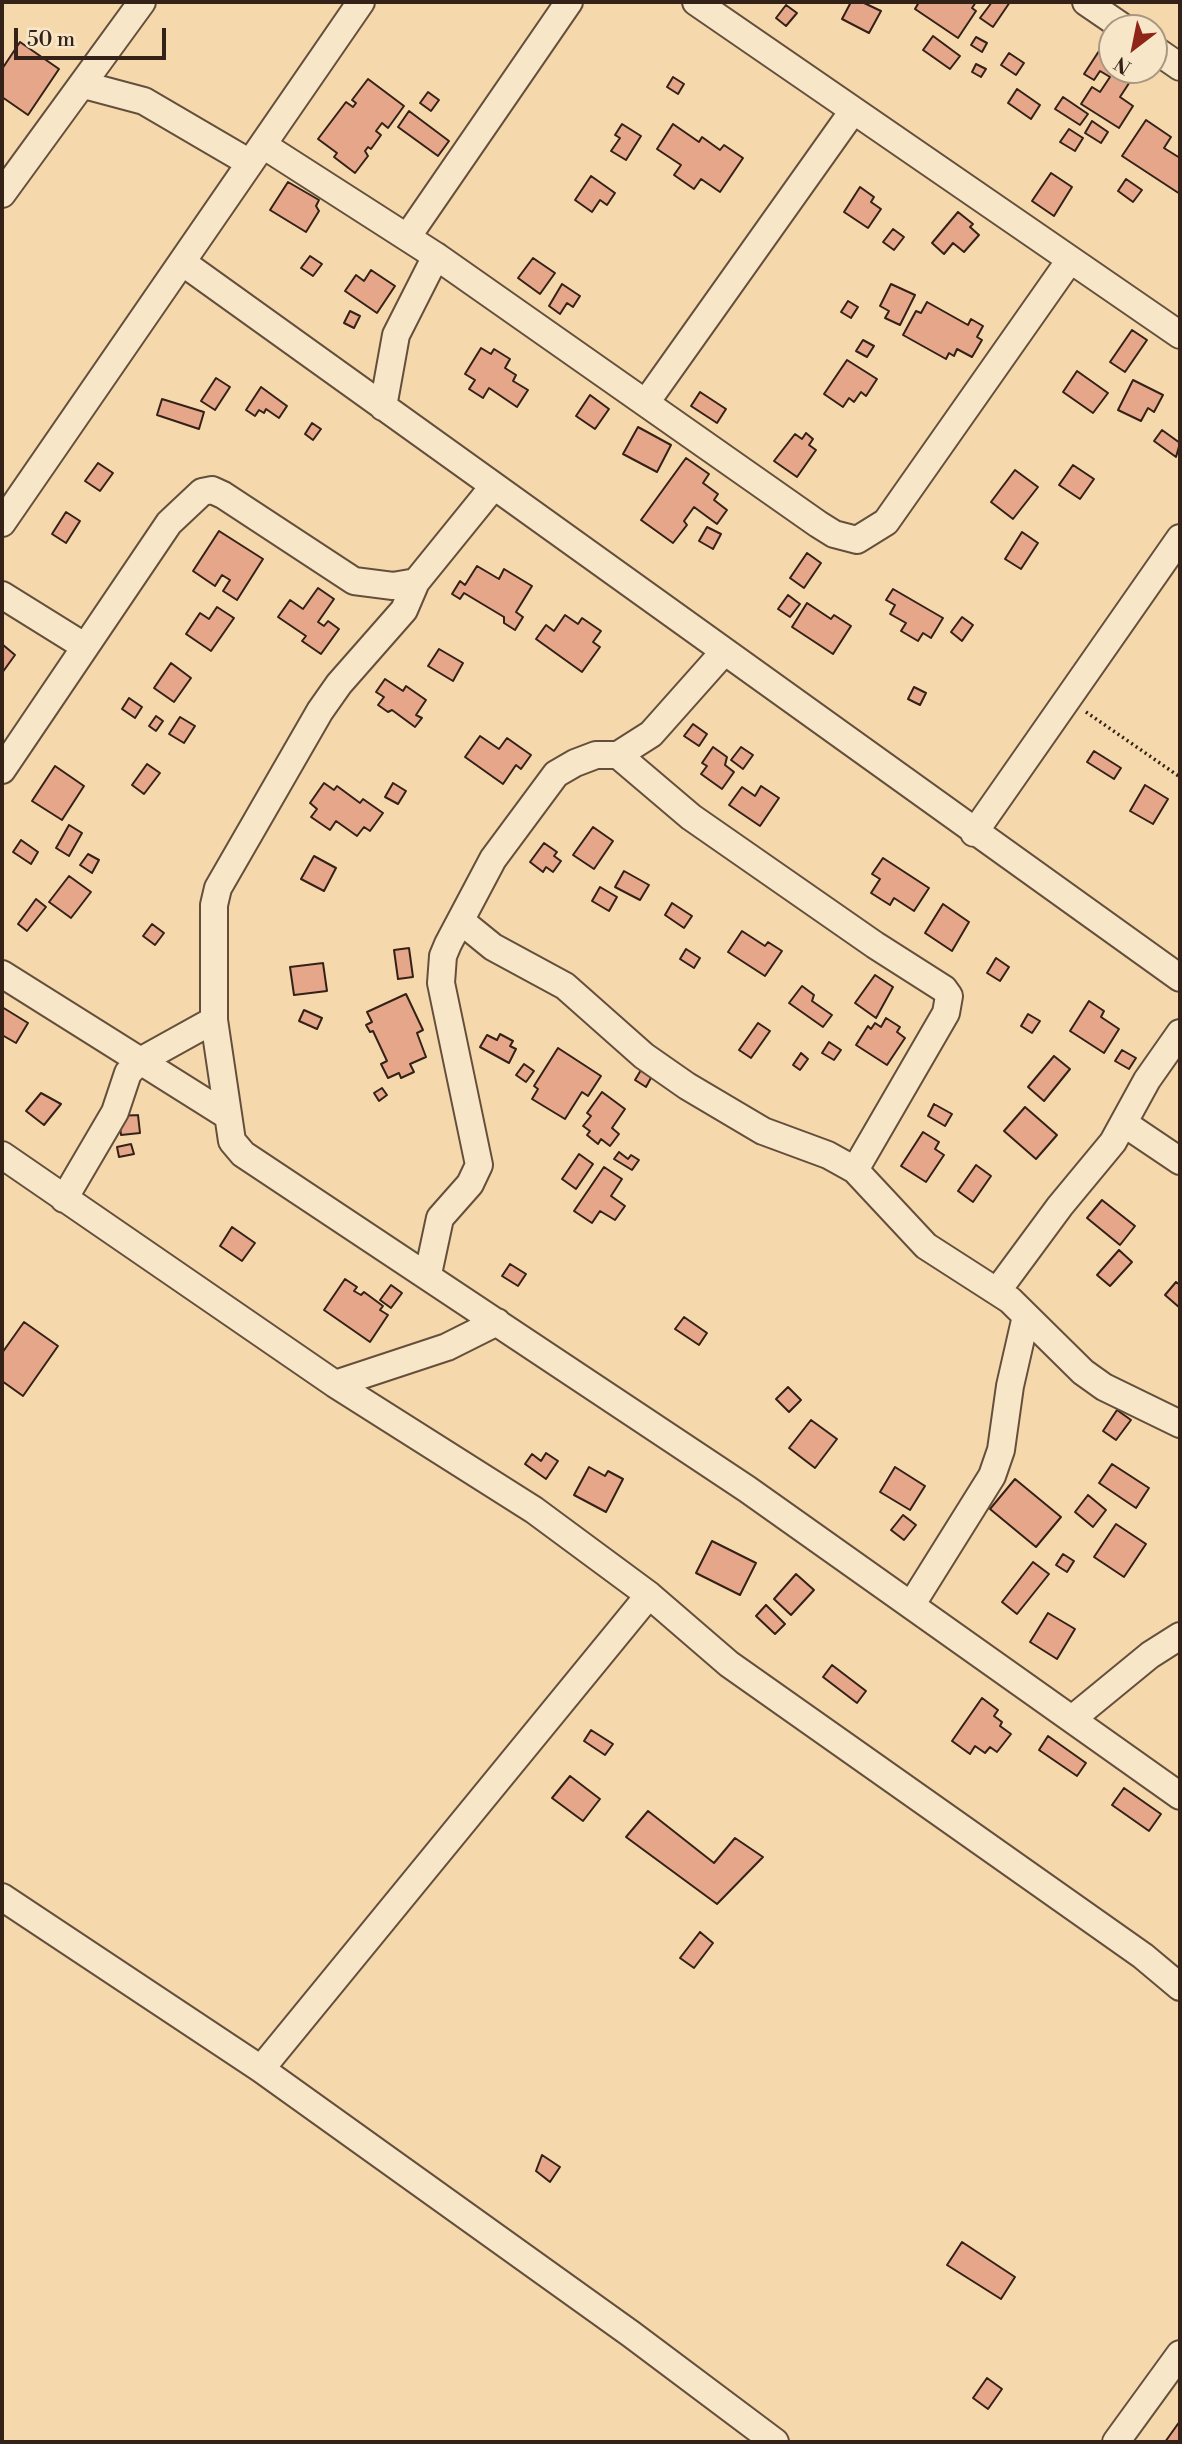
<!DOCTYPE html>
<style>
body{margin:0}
#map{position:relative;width:1182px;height:2444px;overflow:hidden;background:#f5d9ac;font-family:"Libre Bodoni",serif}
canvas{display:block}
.frame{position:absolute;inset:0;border:4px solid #342117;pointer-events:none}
.north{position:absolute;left:1098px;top:14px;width:70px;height:70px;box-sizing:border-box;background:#f8e6c9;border:2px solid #aa9782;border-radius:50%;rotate:212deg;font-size:19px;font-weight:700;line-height:28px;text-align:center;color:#342117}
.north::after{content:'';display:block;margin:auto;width:24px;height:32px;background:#8f2418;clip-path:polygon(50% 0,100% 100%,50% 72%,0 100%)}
.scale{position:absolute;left:14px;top:28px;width:152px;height:32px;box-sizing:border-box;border:4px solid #342117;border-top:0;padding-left:9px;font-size:21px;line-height:24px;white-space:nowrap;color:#342117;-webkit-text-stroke:5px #f8e6c9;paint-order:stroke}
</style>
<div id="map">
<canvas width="1182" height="2444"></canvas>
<div class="frame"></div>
<div class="north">N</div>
<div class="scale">50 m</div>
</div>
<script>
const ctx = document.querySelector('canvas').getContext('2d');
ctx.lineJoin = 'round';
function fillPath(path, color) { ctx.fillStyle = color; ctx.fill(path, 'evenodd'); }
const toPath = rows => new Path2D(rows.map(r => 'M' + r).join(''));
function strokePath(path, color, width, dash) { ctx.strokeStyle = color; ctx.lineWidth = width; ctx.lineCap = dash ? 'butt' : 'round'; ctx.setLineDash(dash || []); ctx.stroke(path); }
const building = toPath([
 [851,2,862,2,881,11,869,33,842,19,851,2],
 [919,2,976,2,972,8,976,11,958,38,915,9,919,2],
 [992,2,1010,2,993,27,980,18,992,2],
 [786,5,797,13,786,26,776,18,786,5],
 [933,36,960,56,950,69,923,50,933,36],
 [976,37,987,43,982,52,971,45,976,37],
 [20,42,59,69,28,115,2,97,2,69,20,42],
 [1099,51,1112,59,1112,70,1129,70,1135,74,1120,97,1133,106,1119,128,1081,104,1092,87,1100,92,1110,77,1100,71,1094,80,1084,74,1099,51],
 [1009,53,1024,63,1016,75,1001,65,1009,53],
 [976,64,986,69,981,77,972,72,976,64],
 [673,77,684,84,678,94,667,87,673,77],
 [368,79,404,106,388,128,382,123,376,131,381,135,371,149,368,147,365,151,368,156,355,173,334,157,337,153,318,139,346,102,353,107,356,103,352,100,368,79],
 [1017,89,1040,105,1031,119,1008,103,1017,89],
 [428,92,439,100,431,111,420,103,428,92],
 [1063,97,1088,114,1080,125,1055,109,1063,97],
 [409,111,449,141,438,156,398,127,409,111],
 [1146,120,1171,137,1164,148,1180,158,1180,194,1122,156,1146,120],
 [1092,121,1108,132,1101,143,1085,133,1092,121],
 [622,124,641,136,626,160,611,151,620,138,615,135,622,124],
 [673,124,699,142,702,137,720,150,724,145,743,158,720,192,701,179,694,189,674,175,681,165,657,149,673,124],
 [1069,129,1083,138,1075,151,1060,142,1069,129],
 [1051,173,1072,187,1054,216,1032,201,1051,173],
 [591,176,615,193,607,205,600,200,592,212,575,200,591,176],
 [1126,179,1142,190,1133,202,1118,191,1126,179],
 [288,182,319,200,316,206,319,211,306,232,270,210,288,182],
 [860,187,874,197,871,202,881,209,868,228,844,212,860,187],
 [958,212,973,224,970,227,979,235,964,252,953,243,944,254,932,243,958,212],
 [893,229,904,237,894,250,883,242,893,229],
 [310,256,322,264,313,276,301,268,310,256],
 [533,258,555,273,540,294,518,278,533,258],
 [371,270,395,286,377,313,345,291,356,275,364,281,371,270],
 [562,284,580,296,573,307,567,303,560,314,549,306,562,284],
 [891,284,915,295,900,325,885,318,889,311,880,306,891,284],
 [848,301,858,307,851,318,841,312,848,301],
 [927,302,968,325,971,319,983,326,977,337,982,340,972,357,957,349,954,356,949,353,946,359,903,335,916,311,921,313,927,302],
 [350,311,360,316,354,328,344,323,350,311],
 [1132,330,1147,340,1125,372,1110,362,1132,330],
 [863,340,874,346,867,357,856,351,863,340],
 [481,348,491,354,494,349,510,359,505,368,516,375,513,381,528,390,517,407,489,388,483,398,469,389,475,380,465,374,481,348],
 [847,360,877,379,866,396,861,392,854,402,849,398,843,407,824,394,847,360],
 [1077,371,1108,393,1093,413,1063,392,1077,371],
 [216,378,230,387,215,410,201,401,216,378],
 [1133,380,1163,395,1154,412,1148,408,1141,421,1118,410,1133,380],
 [261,387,287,406,279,418,266,409,264,413,259,410,255,416,246,410,261,387],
 [700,392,726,409,717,423,691,406,700,392],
 [590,395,609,409,595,429,576,416,590,395],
 [162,399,204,412,199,429,157,415,162,399],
 [312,423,321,429,313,440,305,434,312,423],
 [638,427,671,445,657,472,623,454,638,427],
 [1162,430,1180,443,1176,457,1154,441,1162,430],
 [806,433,813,439,809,445,816,450,797,477,774,461,795,434,802,439,806,433],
 [686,458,709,474,703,483,718,494,714,500,727,510,717,524,694,507,684,521,687,525,673,543,641,520,686,458],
 [98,463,113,473,100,491,85,481,98,463],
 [1073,465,1094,479,1080,499,1059,485,1073,465],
 [1015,470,1038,487,1013,519,991,502,1015,470],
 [66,512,80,521,66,543,52,534,66,512],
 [707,527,721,534,713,549,699,541,707,527],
 [219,531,263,559,237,600,223,591,230,580,222,575,215,586,193,571,219,531],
 [1022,532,1038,543,1021,569,1005,559,1022,532],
 [807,553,821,563,804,588,790,578,807,553],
 [477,566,499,579,504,569,532,586,516,612,523,617,515,630,504,623,504,617,464,593,460,599,452,594,460,581,465,585,477,566],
 [318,588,334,599,318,622,324,626,328,621,339,629,321,654,302,641,306,636,278,617,290,600,303,609,318,588],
 [893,589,943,618,931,638,923,633,918,641,901,631,906,623,890,614,895,605,886,600,893,589],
 [788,595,800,604,790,617,778,609,788,595],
 [807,603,831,619,834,615,851,626,833,654,792,627,807,603],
 [217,607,234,618,211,651,186,634,200,613,209,619,217,607],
 [565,615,578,624,582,618,601,631,593,642,600,647,582,672,536,639,546,625,554,631,565,615],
 [962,617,973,625,962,641,951,632,962,617],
 [2,644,15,655,2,673,2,644],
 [439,649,463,663,453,681,428,666,439,649],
 [171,663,191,678,174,702,154,688,171,663],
 [385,679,403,691,406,686,426,700,416,715,422,718,415,727,392,710,388,712,378,705,384,697,376,692,385,679],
 [914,687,926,693,920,705,908,699,914,687],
 [129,698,142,707,135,718,122,709,129,698],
 [156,716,163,721,156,731,149,726,156,716],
 [180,717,195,726,184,743,169,734,180,717],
 [693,724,707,734,699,746,684,736,693,724],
 [480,736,499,749,507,738,531,755,521,769,516,765,503,784,465,757,480,736],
 [713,747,727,757,725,765,734,772,722,789,701,774,707,766,702,763,713,747],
 [741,747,753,755,743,769,731,760,741,747],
 [1094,751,1121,768,1114,779,1087,762,1094,751],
 [147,764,160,773,144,794,132,785,147,764],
 [55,766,84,786,62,820,32,801,55,766],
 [324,783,334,790,337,786,360,803,363,799,383,813,370,831,364,827,357,836,336,821,330,830,311,817,317,809,310,803,324,783],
 [393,783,406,791,398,804,385,797,393,783],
 [1145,785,1168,799,1153,824,1130,811,1145,785],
 [761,786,779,798,760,826,729,805,742,787,755,796,761,786],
 [69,825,82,833,69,856,56,848,69,825],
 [593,827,613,841,594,869,573,855,593,827],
 [21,840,38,852,31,864,13,852,21,840],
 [544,843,557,852,554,856,561,861,553,872,546,867,543,872,530,862,544,843],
 [88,854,99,860,92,873,80,865,88,854],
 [314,856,336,868,324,891,301,879,314,856],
 [883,858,929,888,914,911,894,898,890,905,871,893,880,879,872,874,883,858],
 [624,871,649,885,640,900,615,887,624,871],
 [69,876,91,892,71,918,49,902,69,876],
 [600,887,617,897,609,911,592,901,600,887],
 [36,899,46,907,27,931,18,924,36,899],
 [672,903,692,916,684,928,665,915,672,903],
 [943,904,969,922,952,951,925,933,943,904],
 [152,924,164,933,155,945,143,936,152,924],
 [742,931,765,946,768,942,782,951,765,976,728,952,742,931],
 [409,948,413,977,398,979,394,950,409,948],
 [686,949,700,958,694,968,680,959,686,949],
 [996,958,1009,967,1000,981,987,973,996,958],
 [323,963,327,991,294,995,290,967,323,963],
 [875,975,893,987,876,1018,855,1003,875,975],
 [802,986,814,995,812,1001,832,1015,823,1027,789,1003,802,986],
 [406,994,423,1030,417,1033,426,1057,410,1064,414,1072,401,1078,399,1073,388,1078,381,1064,387,1061,373,1031,370,1032,366,1025,372,1022,367,1012,406,994],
 [1089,1001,1104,1011,1101,1017,1119,1029,1104,1053,1070,1031,1089,1001],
 [2,1007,28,1023,16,1043,2,1035,2,1007],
 [304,1010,322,1018,317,1029,299,1021,304,1010],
 [1028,1014,1040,1021,1032,1033,1021,1026,1028,1014],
 [886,1018,900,1027,897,1032,905,1038,887,1065,856,1045,868,1026,871,1029,875,1023,881,1027,886,1018],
 [758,1023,770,1031,751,1058,739,1050,758,1023],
 [500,1034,513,1041,510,1046,516,1049,509,1063,480,1047,487,1035,497,1040,500,1034],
 [829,1042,841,1050,834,1060,822,1053,829,1042],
 [558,1048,601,1076,588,1096,582,1092,565,1119,532,1099,538,1089,534,1086,558,1048],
 [1122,1050,1136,1058,1129,1069,1115,1061,1122,1050],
 [801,1053,808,1059,800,1070,793,1065,801,1053],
 [1054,1056,1070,1069,1044,1101,1028,1087,1054,1056],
 [524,1064,534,1071,526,1082,516,1075,524,1064],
 [641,1070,652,1076,646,1087,635,1080,641,1070],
 [382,1088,387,1095,379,1101,374,1093,382,1088],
 [602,1092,625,1109,612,1128,619,1134,610,1146,601,1139,598,1144,587,1135,590,1131,583,1126,591,1116,587,1113,602,1092],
 [41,1093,61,1104,44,1125,26,1111,41,1093],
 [934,1104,952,1114,945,1126,928,1116,934,1104],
 [1025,1107,1057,1135,1036,1159,1004,1131,1025,1107],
 [138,1115,140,1133,121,1135,119,1116,138,1115],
 [923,1132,939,1142,935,1149,944,1155,926,1182,901,1166,923,1132],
 [131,1144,134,1154,119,1157,117,1147,131,1144],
 [619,1152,628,1159,631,1155,639,1160,632,1170,614,1159,619,1152],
 [579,1154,593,1164,576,1189,562,1179,579,1154],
 [976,1165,991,1176,973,1202,958,1191,976,1165],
 [604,1167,622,1179,611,1196,625,1206,615,1220,600,1211,592,1223,574,1211,604,1167],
 [1102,1200,1135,1226,1120,1245,1087,1218,1102,1200],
 [232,1227,255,1243,242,1261,220,1246,232,1227],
 [1119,1250,1132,1262,1110,1286,1097,1275,1119,1250],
 [510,1264,526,1274,518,1286,502,1276,510,1264],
 [345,1279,357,1287,354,1291,361,1295,364,1292,383,1306,380,1310,388,1315,370,1342,324,1310,345,1279],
 [1176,1282,1180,1285,1180,1308,1165,1295,1176,1282],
 [391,1285,402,1293,391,1308,380,1300,391,1285],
 [684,1317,707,1333,699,1345,675,1329,684,1317],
 [24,1322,58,1346,23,1396,2,1381,2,1353,24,1322],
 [788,1387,801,1400,789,1412,776,1399,788,1387],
 [1117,1410,1131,1420,1116,1440,1103,1431,1117,1410],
 [811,1420,837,1439,815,1468,789,1448,811,1420],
 [546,1453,558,1461,546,1479,525,1464,532,1454,541,1461,546,1453],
 [1112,1464,1149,1488,1136,1508,1099,1483,1112,1464],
 [589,1467,605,1476,608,1471,623,1479,606,1512,574,1495,589,1467],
 [895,1467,925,1486,910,1510,880,1492,895,1467],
 [1015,1479,1061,1517,1036,1547,990,1509,1015,1479],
 [1088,1495,1106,1510,1093,1527,1075,1512,1088,1495],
 [903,1515,916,1525,904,1540,891,1530,903,1515],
 [1116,1524,1146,1544,1124,1577,1094,1557,1116,1524],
 [712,1541,756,1563,740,1595,696,1573,712,1541],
 [1063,1554,1074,1561,1067,1572,1056,1565,1063,1554],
 [1033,1562,1049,1574,1017,1614,1002,1602,1033,1562],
 [796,1574,814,1590,791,1615,774,1599,796,1574],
 [766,1605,785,1624,775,1634,756,1616,766,1605],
 [1048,1613,1075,1629,1057,1659,1030,1642,1048,1613],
 [832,1665,866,1691,857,1703,823,1677,832,1665],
 [982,1698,998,1710,994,1716,1002,1722,1000,1726,1011,1734,997,1752,990,1747,985,1753,975,1746,970,1754,952,1741,982,1698],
 [591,1730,613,1744,605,1755,584,1741,591,1730],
 [1048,1736,1086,1763,1077,1776,1039,1750,1048,1736],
 [570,1776,600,1799,583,1821,552,1798,570,1776],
 [1124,1788,1161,1814,1149,1831,1112,1805,1124,1788],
 [648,1811,714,1863,735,1838,763,1857,717,1904,626,1837,648,1811],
 [700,1932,713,1943,694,1968,680,1958,700,1932],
 [542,2155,560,2167,550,2182,536,2171,542,2155],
 [962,2242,1015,2277,1001,2299,947,2265,962,2242],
 [987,2378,1002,2389,988,2409,973,2398,987,2378],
 [1180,2421,1180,2442,1165,2442,1180,2421]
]);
fillPath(building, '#e5a68a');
strokePath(building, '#342117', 2);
const minor = toPath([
 [696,2,1180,335],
 [1086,2,1124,28],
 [1154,49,1180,67],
 [84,85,144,101,250,163],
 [263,145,436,256,818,524,834,534,857,540,886,522,1070,260],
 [2,194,142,2],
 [408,236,569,2],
 [182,262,1180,978],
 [647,401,853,111],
 [383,407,396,335,436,256],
 [493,487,416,582,404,610,339,684,320,711,218,888,214,905,214,1020,232,1141,243,1154,747,1489,1180,1796],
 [2,523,361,2],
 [2,595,84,646],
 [618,755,691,817,875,945,944,989,949,996,946,1013,855,1170],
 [2,770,169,523,202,492,212,490,223,495,354,581,393,586,416,582],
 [974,833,1180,538],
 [461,921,493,947,565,986,644,1056,687,1086,763,1131,828,1155,855,1170,926,1246,1010,1300,1083,1372,1104,1387,1180,1424],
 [2,974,228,1116],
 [1125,1124,1180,1161],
 [2,1155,335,1384,534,1510,649,1595,729,1664,1143,1956,1180,1987],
 [64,1199,115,1112,128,1073,140,1061,214,1020],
 [428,1274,440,1218,470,1184,479,1165,441,983,443,956,448,944,493,859,556,774,575,763,596,755,618,755,651,734,723,653],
 [998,1290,1060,1206,1113,1142,1147,1080,1180,1033],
 [335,1384,447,1347,497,1322],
 [912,1604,992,1476,1001,1450,1010,1386,1026,1316],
 [1072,1719,1150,1655,1180,1636],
 [2,1897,261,2069,631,2334,775,2442],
 [261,2069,649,1595],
 [1116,2442,1180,2354]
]);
strokePath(minor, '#644f3c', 30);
strokePath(toPath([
 [1086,712,1180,777]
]), '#342117', 3.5, [2, 3.5]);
strokePath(minor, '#f8e6c9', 26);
</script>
